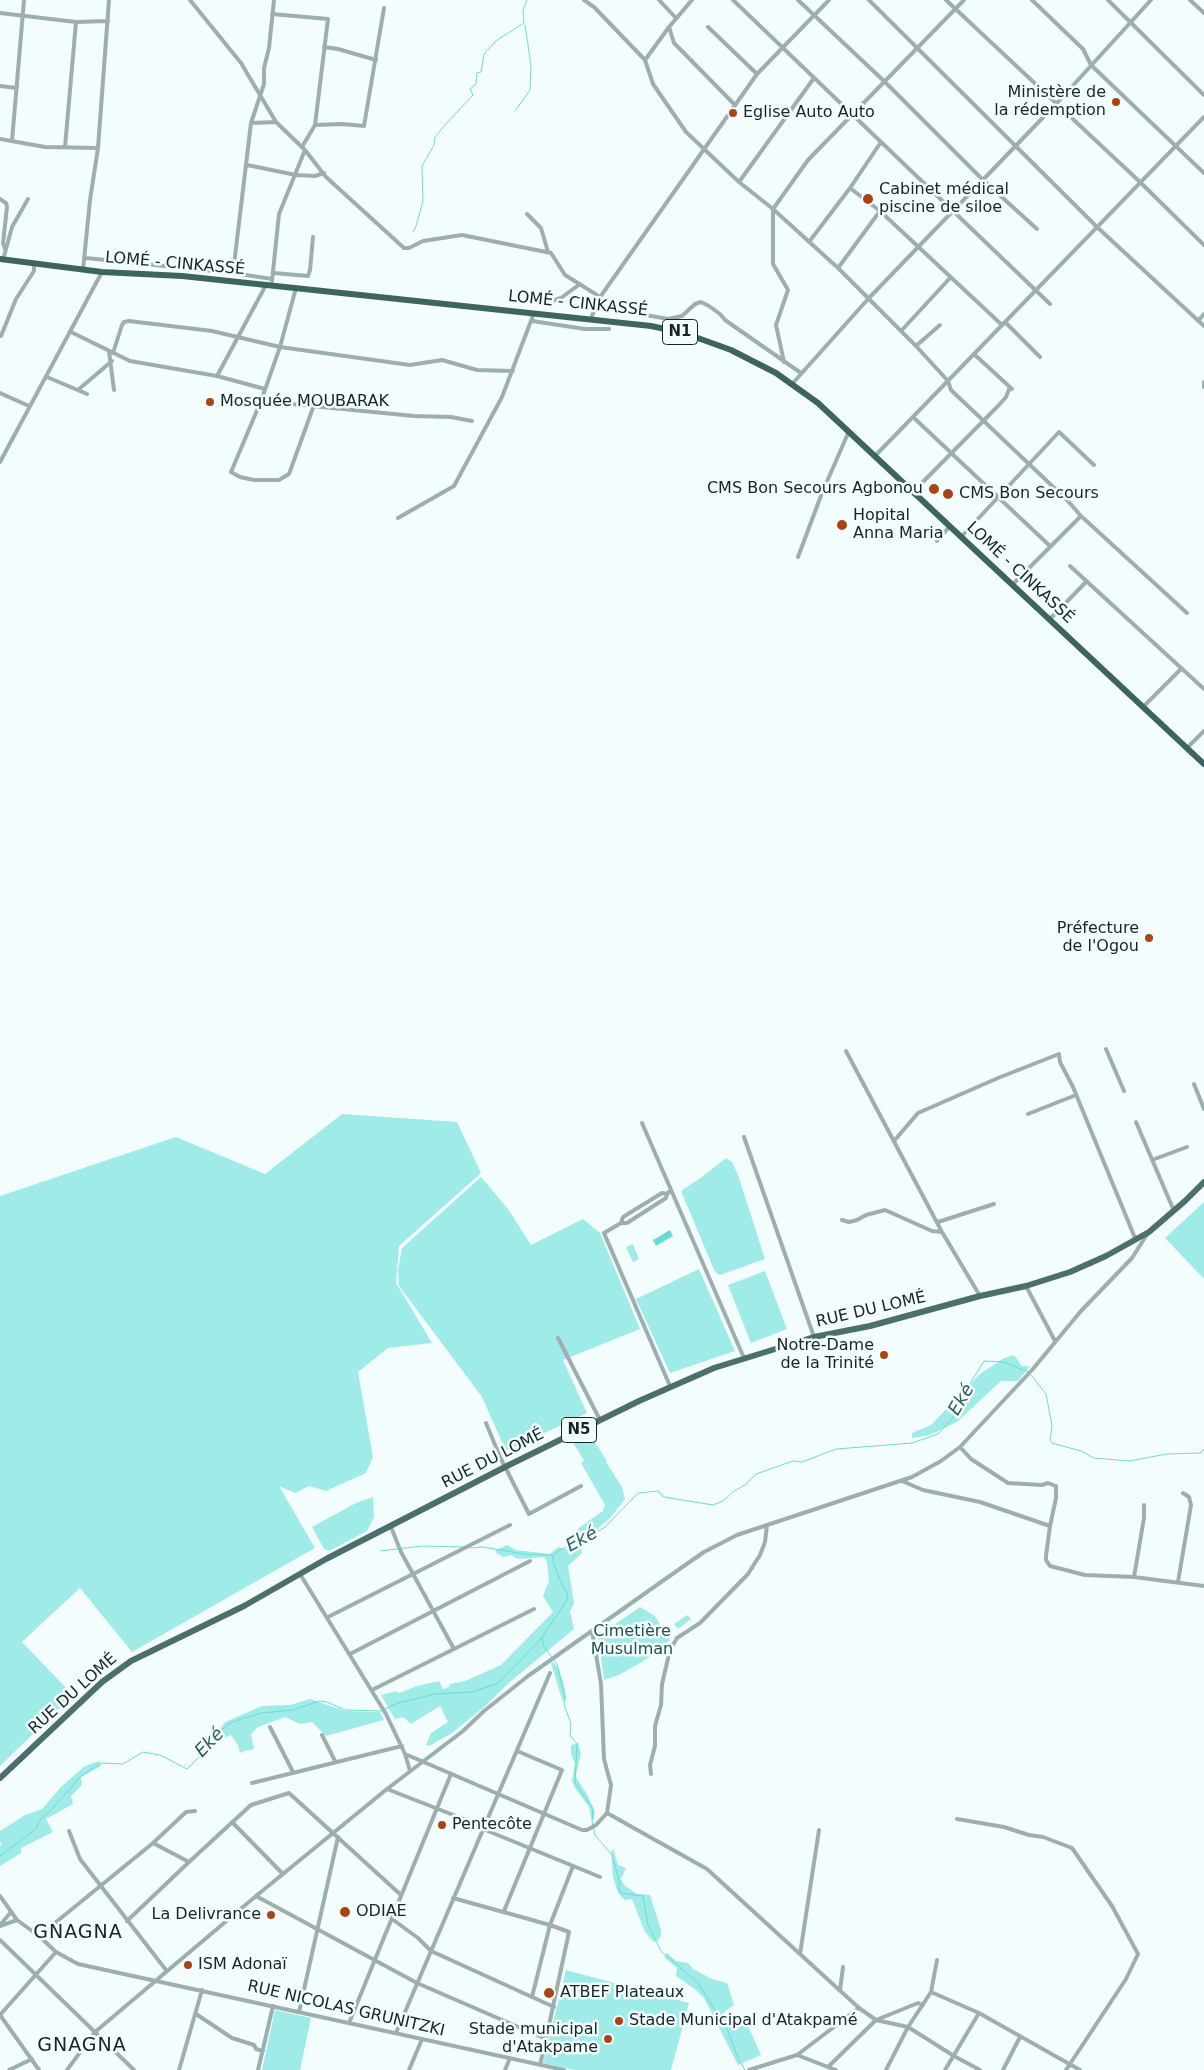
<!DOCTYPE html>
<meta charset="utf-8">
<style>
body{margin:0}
canvas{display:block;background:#f4fdfd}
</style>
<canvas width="1204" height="2070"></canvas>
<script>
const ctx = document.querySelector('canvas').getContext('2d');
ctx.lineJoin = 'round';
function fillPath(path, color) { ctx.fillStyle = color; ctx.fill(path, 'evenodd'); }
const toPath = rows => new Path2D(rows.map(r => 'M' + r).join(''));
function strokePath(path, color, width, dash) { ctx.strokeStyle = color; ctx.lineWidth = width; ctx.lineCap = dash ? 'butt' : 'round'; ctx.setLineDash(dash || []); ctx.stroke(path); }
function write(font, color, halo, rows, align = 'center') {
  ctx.font = font + ' "DejaVu Sans",sans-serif'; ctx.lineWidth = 5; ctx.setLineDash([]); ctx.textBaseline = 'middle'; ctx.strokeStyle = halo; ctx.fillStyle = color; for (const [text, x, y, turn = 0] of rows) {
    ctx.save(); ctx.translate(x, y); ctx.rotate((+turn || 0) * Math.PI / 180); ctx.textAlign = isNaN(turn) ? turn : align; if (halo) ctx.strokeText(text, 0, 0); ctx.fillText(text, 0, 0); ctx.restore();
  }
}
fillPath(toPath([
 [342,1114,457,1122,481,1173,399,1246,396,1283,432,1343,388,1348,358,1372,373,1457,366,1473,326,1491,309,1486,295,1493,279,1486,315,1548,132,1652,80,1588,22,1642,73,1695,0,1766,0,1196,176,1137,265,1174],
 [726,1158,732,1162,738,1175,765,1259,720,1275,715,1272,681,1191,702,1177],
 [481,1177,508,1209,531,1245,583,1219,600,1233,640,1329,563,1360,587,1413,506,1451,482,1397,399,1286,398,1270,402,1248],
 [1204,1202,1204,1279,1165,1238],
 [633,1244,639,1259,633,1262,626,1247],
 [699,1269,735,1351,670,1373,636,1299],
 [765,1271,787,1329,751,1343,728,1285],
 [1014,1355,1022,1366,1030,1366,1018,1381,1001,1381,957,1422,930,1435,912,1438,912,1433,931,1425,980,1374,1004,1358],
 [587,1437,593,1439,607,1461,606,1462,622,1487,625,1499,611,1517,597,1529,566,1543,568,1538,580,1527,603,1511,605,1505,581,1463,584,1461,574,1444,579,1439],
 [373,1497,374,1517,367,1531,329,1551,324,1549,312,1527,356,1503],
 [577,1544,580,1544,582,1553,568,1566,574,1603,570,1612,574,1629,511,1681,483,1708,452,1733,429,1746,426,1745,431,1733,448,1722,440,1706,411,1724,403,1717,395,1719,381,1695,396,1691,399,1693,417,1686,439,1681,443,1689,449,1687,450,1684,465,1681,501,1665,553,1612,543,1596,549,1581,547,1562,544,1557,518,1559,511,1555,503,1557,495,1552,496,1550,507,1545,516,1550,550,1554,558,1547,566,1549],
 [640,1607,655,1616,670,1640,645,1660,619,1675,604,1680,598,1636],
 [687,1615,691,1619,678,1629,674,1624],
 [553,1662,559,1669,565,1689,566,1698,563,1702,553,1670,551,1663],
 [310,1699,345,1711,380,1712,384,1720,326,1736,312,1722,300,1724,285,1717,258,1727,251,1734,254,1749,244,1751,240,1753,238,1745,231,1735,221,1740,214,1738,225,1722,262,1706,290,1705],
 [578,1743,581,1754,576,1774,577,1779,587,1794,595,1812,594,1820,591,1818,589,1807,575,1788,572,1781,575,1763,571,1754,571,1745],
 [99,1761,101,1766,81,1777,82,1785,71,1796,73,1804,46,1819,53,1832,21,1848,21,1853,0,1866,0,1846,2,1844,0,1841,0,1831,25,1815,42,1809,61,1787,85,1766],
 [611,1850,614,1851,618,1865,626,1868,621,1879,624,1885,637,1894,650,1895,661,1930,661,1936,658,1940,654,1942,652,1940,645,1932,632,1899,625,1900,618,1893,613,1877],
 [667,1953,676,1961,688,1963,693,1969,712,1979,727,1983,734,2005,724,2012,730,2025,733,2027,746,2021,761,2055,738,2065,704,1998,696,1990,676,1976,677,1968,664,1957],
 [566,1970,689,2003,671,2070,574,2070,543,2063],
 [275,2010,311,2018,300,2070,262,2070]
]), '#9febe7');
fillPath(toPath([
 [670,1230,673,1236,656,1246,653,1240]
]), '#69dbd7');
strokePath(toPath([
 [515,111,530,90,531,65,525,25],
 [413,232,416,226,423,201,422,166,434,145,435,137,445,125,473,95,470,89,476,84,477,73,481,72,484,54,497,40,524,23,523,10,527,0],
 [1031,1375,1046,1394,1052,1426,1050,1440,1052,1443,1081,1451,1094,1458,1129,1461,1167,1454,1200,1453,1204,1449],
 [470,1548,483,1547,524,1554,553,1555],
 [380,1551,422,1546,463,1547],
 [542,1637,544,1647,557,1664,565,1698,564,1704,571,1724,570,1735,577,1744,575,1783,593,1809,592,1821,595,1835,612,1855,620,1885,618,1887,621,1893,643,1896,648,1925,661,1951,698,1983,727,2029,738,2058,745,2070],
 [385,1709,398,1703,435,1694,472,1692,498,1683,540,1640,568,1599,567,1593,559,1578,553,1561,553,1556,558,1551,604,1528,638,1493,658,1491,664,1497,713,1505,723,1501,734,1491,745,1485,756,1474,793,1461,802,1462,836,1449,912,1443,938,1434,952,1419,961,1398,984,1361,1004,1362,1028,1372],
 [0,1856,36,1829,39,1821,51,1810,80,1777,101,1763,123,1764,143,1752,160,1755,187,1769,201,1755,212,1737,232,1722,261,1713,293,1710,319,1701,327,1702,345,1710,382,1711]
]), '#69dbd7', 1);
strokePath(toPath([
 [190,0,241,63,276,122,305,150,326,177,404,248,409,248,423,241,462,235,551,253,565,275,597,295,598,300],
 [584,0,594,7,645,60,653,84,686,132,739,182,773,209,838,268,916,346,948,381,951,390,1067,500,1081,516,1187,613],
 [659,0,676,18],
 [733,0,1050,304],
 [798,0,885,82,983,180,1037,229],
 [869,0,1097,227,1204,326],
 [946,0,1140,182,1204,245],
 [1032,0,1083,49,1091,65,1204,173],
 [1108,0,1204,95],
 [1190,0,1204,13],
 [0,13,76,22,108,21],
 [272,14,328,19,315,125,302,147],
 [669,27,674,43,734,104],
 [708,27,757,74],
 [324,47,338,49,376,60],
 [645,60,669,27,692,0],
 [0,86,17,88],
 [251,123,276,122],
 [315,125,342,124,364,126,384,8],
 [0,139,45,147,98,148],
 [12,141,24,0],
 [65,147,76,22],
 [247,165,296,175,315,176,324,173],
 [739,182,814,78],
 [850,188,880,211,1002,325],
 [0,199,6,203,7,207,3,243,5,249],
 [527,214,541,228,548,252],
 [809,242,850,188,881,142],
 [86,258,233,273,272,279],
 [3,260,12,227,28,199],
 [838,268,880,211],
 [83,270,90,200,98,148,109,0],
 [233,273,251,123,264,84,264,68,269,48,274,0],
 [274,273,308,276,310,270,313,237],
 [272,281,279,214,305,150],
 [296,288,280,347,261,401,231,472,240,477,254,480,279,480,289,474,314,405],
 [543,304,561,298,580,284],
 [595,306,668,319,682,316,695,304,701,302,709,306,720,314,725,320,801,373],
 [591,319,598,300,757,74,829,0],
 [532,321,585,329,609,329],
 [1198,321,1204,314],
 [1005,322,1040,357],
 [901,331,950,278],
 [71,332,130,361,217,376,265,389],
 [1,336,16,299,34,271,34,263],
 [916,346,940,325],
 [109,351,114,390],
 [113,353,122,325,124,322,129,321,212,331,280,347,410,365,442,360,477,370,513,371],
 [974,354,1012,389],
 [784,362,776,325,788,290,773,264,773,209,808,160,964,0],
 [217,376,266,285],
 [47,377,87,394],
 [1204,382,1204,387],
 [792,384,869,298,1057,103,1151,0],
 [79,389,112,361],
 [0,393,29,406],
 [261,401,414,416,451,417,472,421],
 [913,417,1050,546],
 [875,456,1204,117],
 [0,462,102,272],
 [913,492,998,406,1006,397,1010,387],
 [398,518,454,486,502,397,534,313],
 [961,537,1059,432,1094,465],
 [937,541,950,526],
 [798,557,822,493,849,431],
 [1070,566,1204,689],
 [1012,585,1081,516],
 [1049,620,1087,581],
 [1143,707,1181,669],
 [1187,748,1204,731],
 [1106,1049,1124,1091],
 [846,1051,942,1232,980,1296],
 [1194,1084,1204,1109],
 [1028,1114,1076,1095],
 [1136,1122,1174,1211],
 [642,1123,744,1358],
 [744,1137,814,1337],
 [894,1141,918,1113,998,1078,1059,1054,1060,1062,1073,1087,1135,1238],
 [1152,1160,1187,1147],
 [842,1220,849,1222,857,1220,866,1215,885,1210,932,1231,942,1232],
 [938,1222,994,1204],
 [621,1223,623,1217,662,1193,667,1194],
 [1026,1286,1055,1341],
 [558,1338,600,1420],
 [670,1386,604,1233,621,1223,627,1223,666,1198,667,1194,671,1190],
 [486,1423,500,1457,529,1514,581,1486],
 [960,1447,971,1459,1008,1483,1042,1485,1048,1483,1056,1486,1056,1498,1050,1526,1046,1556,1046,1560,1050,1566,1085,1575,1134,1577,1204,1586],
 [902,1481,923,1490,980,1502,1050,1526],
 [391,1527,401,1552,454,1649],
 [300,1574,386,1714,405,1754,410,1771],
 [1134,1577,1144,1518,1144,1505],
 [1178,1582,1191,1505,1189,1497,1183,1493],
 [328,1617,510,1525],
 [592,1631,601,1684,604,1759,611,1785,607,1813,707,1869,859,2008,876,2020,908,2027,954,2056,980,2070],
 [350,1654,530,1561],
 [372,1690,534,1609],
 [270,1727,293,1772],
 [322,1735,335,1761],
 [405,1754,582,1830,587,1830,596,1825,607,1813],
 [651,1774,650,1765,655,1746,655,1726,661,1705,662,1684,670,1650,677,1638,700,1623,748,1574,760,1555,765,1542,767,1525],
 [252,1783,402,1746],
 [387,1789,484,1827],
 [957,1819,1004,1827,1029,1835,1043,1837,1072,1848,1112,1906,1138,1954,1126,1979,1066,2070],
 [232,1822,283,1874],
 [483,1829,600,1877],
 [69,1831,80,1859,166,1970],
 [153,1843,186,1812,195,1811],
 [0,1896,17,1920,39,1936,56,1952,78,1964,564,2070],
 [256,1896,417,1983,546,2039,540,2065],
 [453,1898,550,1925,569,1932,546,2039],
 [504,1911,562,1770,517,1751],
 [392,1919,418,1938,431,1951,554,2007],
 [127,1921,189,1862],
 [0,1925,11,1912],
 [0,1926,17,1920],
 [39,1936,153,1843,189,1862,251,1805,289,1793,401,1895],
 [0,1940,134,2070],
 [800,1954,819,1830],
 [840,1990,843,1967],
 [931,1992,979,2013,1080,2070],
 [532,1997,550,1925,573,1866],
 [299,2012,338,1837],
 [196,2014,232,2038,254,2045,256,2049,263,2051],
 [0,2015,56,1952],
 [0,2015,39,2070],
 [349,2023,451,1774],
 [396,2033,550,1673],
 [797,2055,836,2070],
 [829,2066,876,2020,918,2003,923,2005],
 [9,2070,32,2059],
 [67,2070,95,2032,256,1896,387,1789,463,1731,484,1711,528,1676,671,1575,704,1552,737,1535,912,1477,941,1461,960,1447,1032,1370,1081,1311,1132,1258,1148,1233],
 [179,2070,202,1990],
 [258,2070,273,2006],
 [409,2070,422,2039],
 [505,2070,510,2058],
 [749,2070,797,2055,859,2008],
 [886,2070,908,2027,931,1992,937,1960],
 [945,2070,979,2013],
 [1003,2070,1020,2037]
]), '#9cafae', 4);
strokePath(toPath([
 [0,1778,102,1682,131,1661,244,1606,326,1559,505,1467,639,1401,714,1368,814,1337,870,1326,980,1296,1026,1286,1070,1272,1106,1256,1149,1232,1185,1201,1204,1182]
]), '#4c6f6e', 6);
strokePath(toPath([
 [0,259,102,272,182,276,651,326,684,333,731,350,776,373,818,403,1204,764]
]), '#3e6462', 6);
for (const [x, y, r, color] of [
 [1116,102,5,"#a94414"],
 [733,113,5,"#a94414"],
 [868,199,6,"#a94414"],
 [210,402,5,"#a94414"],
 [934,489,6,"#a94414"],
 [948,494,6,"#a94414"],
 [842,525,6,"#a94414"],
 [1149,938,5,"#a94414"],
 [884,1355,5,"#a94414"],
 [442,1825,5,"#a94414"],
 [345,1912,6,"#a94414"],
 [271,1915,5,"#a94414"],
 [188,1965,5,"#a94414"],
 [549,1993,6,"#a94414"],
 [619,2021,5,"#a94414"],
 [608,2039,5,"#a94414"]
]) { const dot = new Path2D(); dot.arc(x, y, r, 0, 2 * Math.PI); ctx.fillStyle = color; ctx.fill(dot); strokePath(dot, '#f4fdfd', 2); }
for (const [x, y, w] of [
 [680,332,35],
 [579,1430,35]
]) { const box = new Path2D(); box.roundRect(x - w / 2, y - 12.5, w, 25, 4); ctx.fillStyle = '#f4fdfd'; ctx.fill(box); strokePath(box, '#142625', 1); }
write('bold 15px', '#142625', null, [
 ["N1",680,332],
 ["N5",579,1430]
]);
write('16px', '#142625', '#f4fdfd', [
 ["Ministère de",1106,93,"right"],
 ["la rédemption",1106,111,"right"],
 ["Eglise Auto Auto",743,113],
 ["Cabinet médical",879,190],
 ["piscine de siloe",879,208],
 ["Mosquée MOUBARAK",220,402],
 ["CMS Bon Secours Agbonou",923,489,"right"],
 ["CMS Bon Secours",959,494],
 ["Hopital",853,516],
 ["Anna Maria",853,534],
 ["Préfecture",1139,929,"right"],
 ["de l'Ogou",1139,947,"right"],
 ["Notre-Dame",874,1346,"right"],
 ["de la Trinité",874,1364,"right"],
 ["Pentecôte",452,1825],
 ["ODIAE",356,1912],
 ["La Delivrance",261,1915,"right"],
 ["ISM Adonaï",198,1965],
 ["ATBEF Plateaux",560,1993],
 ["Stade Municipal d'Atakpamé",629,2021],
 ["Stade municipal",598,2030,"right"],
 ["d'Atakpame",598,2048,"right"]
], 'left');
write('16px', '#142625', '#f4fdfd', [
 ["LOMÉ - CINKASSÉ",175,264,5],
 ["LOMÉ - CINKASSÉ",578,304,6],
 ["LOMÉ - CINKASSÉ",1020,573,43],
 ["RUE DU LOMÉ",871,1310,-13],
 ["RUE DU LOMÉ",493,1459,-27],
 ["RUE DU LOMÉ",73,1694,-42],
 ["RUE NICOLAS GRUNITZKI",346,2009,13]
]);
write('16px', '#1c4f4d', '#f4fdfd', [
 ["Cimetière",632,1632],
 ["Musulman",632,1650]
]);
write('italic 18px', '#2c5d5c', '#f4fdfd', [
 ["Eké",962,1400,-60],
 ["Eké",582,1540,-29],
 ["Eké",210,1743,-46]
]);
ctx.letterSpacing = '1px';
write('19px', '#142625', '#f4fdfd', [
 ["GNAGNA",78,1933],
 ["GNAGNA",82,2046]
]);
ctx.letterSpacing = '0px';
</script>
